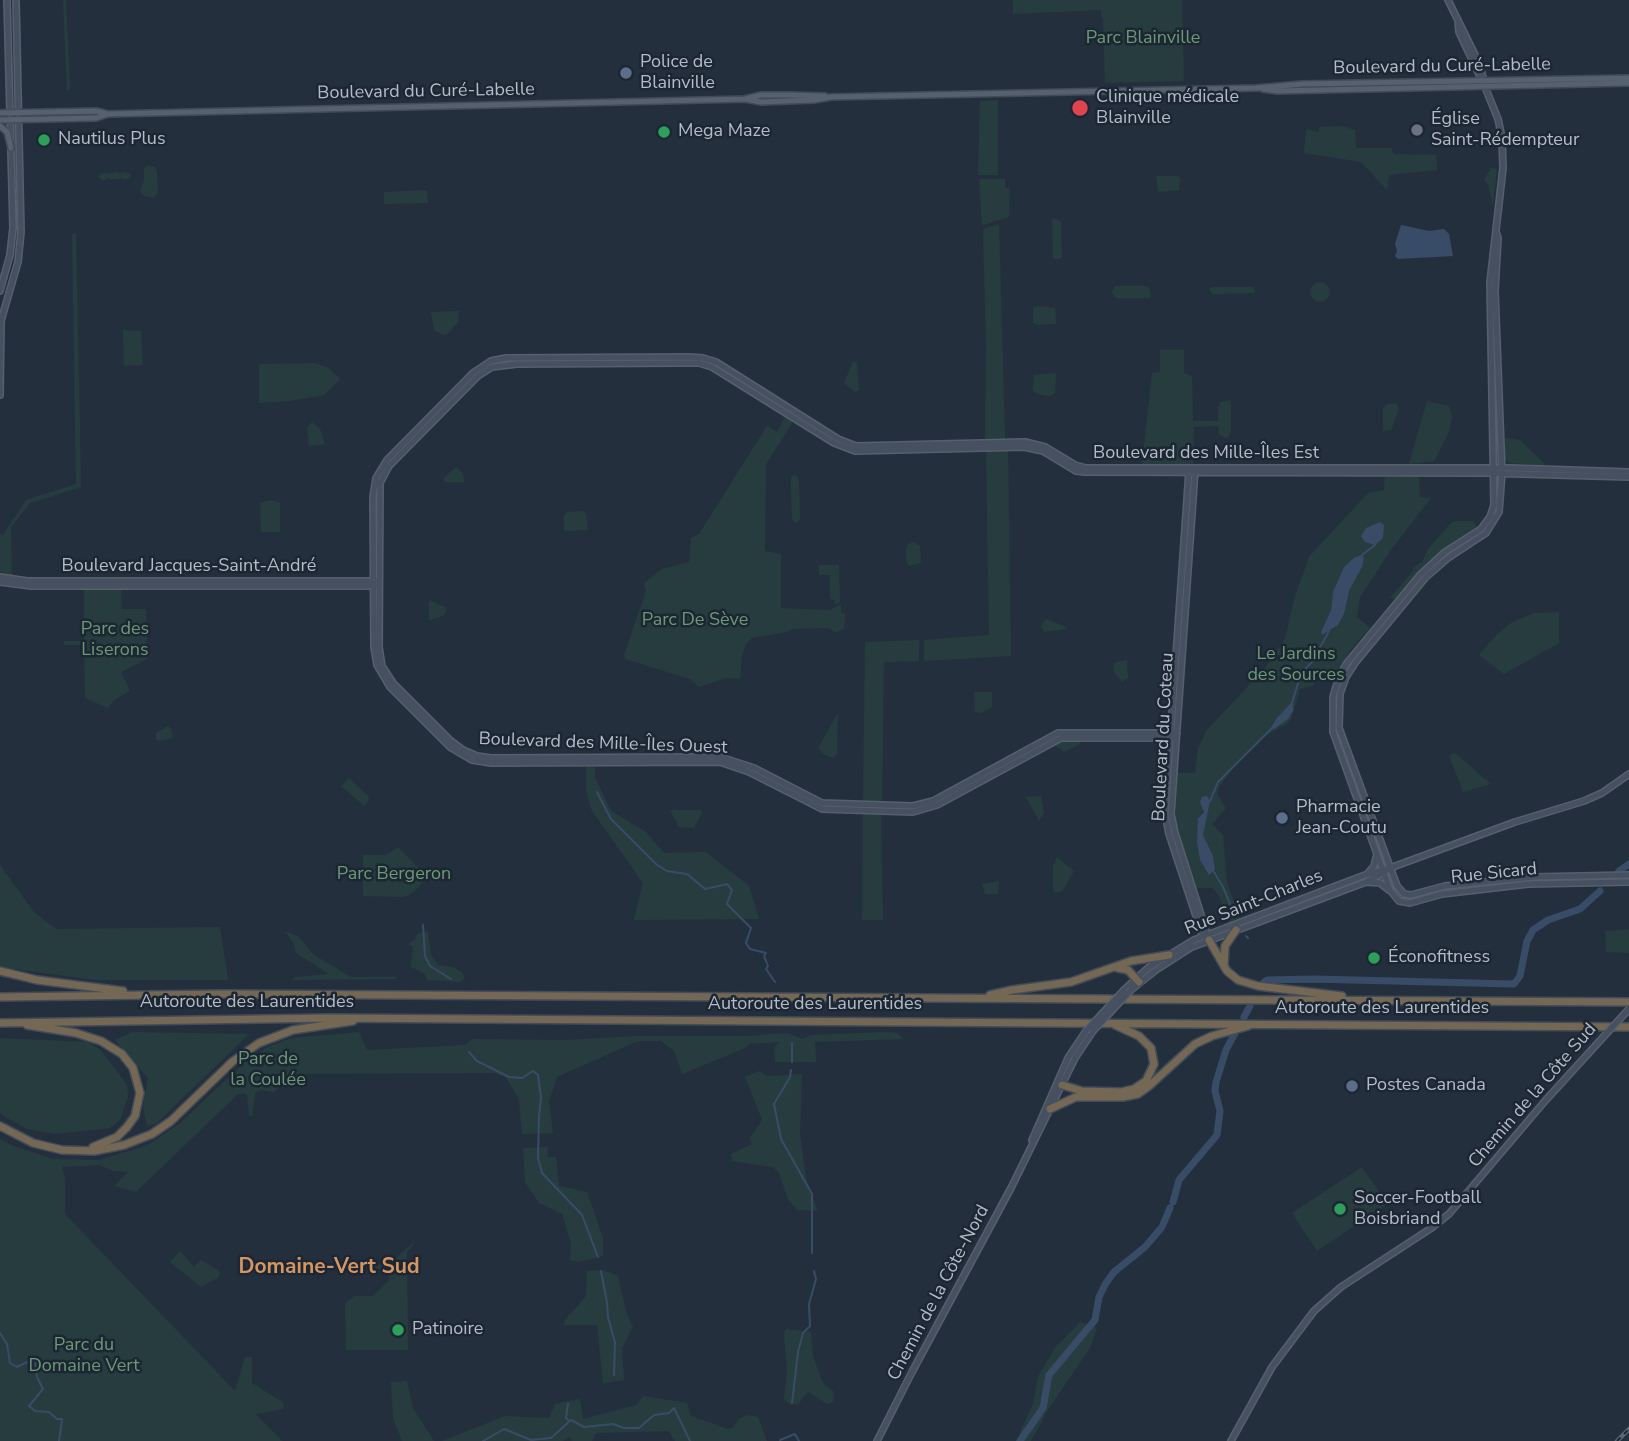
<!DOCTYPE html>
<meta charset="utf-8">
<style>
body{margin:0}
canvas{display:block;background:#242f3e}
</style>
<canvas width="1629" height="1441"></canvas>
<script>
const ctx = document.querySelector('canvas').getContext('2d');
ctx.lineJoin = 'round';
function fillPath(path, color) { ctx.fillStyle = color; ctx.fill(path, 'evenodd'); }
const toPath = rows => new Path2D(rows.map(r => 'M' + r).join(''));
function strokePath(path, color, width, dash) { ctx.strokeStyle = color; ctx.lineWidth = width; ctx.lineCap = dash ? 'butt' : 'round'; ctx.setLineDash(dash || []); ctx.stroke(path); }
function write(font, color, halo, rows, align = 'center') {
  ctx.font = font + ' "Nunito Sans",sans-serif'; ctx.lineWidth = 5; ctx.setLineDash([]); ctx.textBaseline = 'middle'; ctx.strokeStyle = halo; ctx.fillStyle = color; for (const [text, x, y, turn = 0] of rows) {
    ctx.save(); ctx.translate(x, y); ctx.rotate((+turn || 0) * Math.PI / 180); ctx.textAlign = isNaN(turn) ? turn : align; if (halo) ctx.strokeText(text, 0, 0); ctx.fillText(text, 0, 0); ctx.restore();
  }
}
fillPath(toPath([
 [63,0,66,0,70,90,67,90],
 [1013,0,1182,0,1184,81,1105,83,1103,18,1101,17,1101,10,1013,14],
 [998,100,998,175,978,175,980,101],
 [1342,126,1355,130,1356,148,1392,148,1393,154,1436,155,1437,170,1389,175,1387,190,1361,162,1304,153,1306,129,1318,132,1319,127],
 [147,166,154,166,157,170,158,193,153,198,144,196,140,191,144,180,144,168],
 [1491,168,1497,169,1493,204,1488,205,1492,203,1488,184,1484,180],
 [119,172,120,175,122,172,129,173,131,177,127,179,122,179,121,177,119,179,109,179,107,177,106,180,102,180,98,176,102,173,106,173,108,175,108,173],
 [1156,176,1178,176,1180,179,1179,190,1158,192],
 [979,179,1005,179,1005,188,1010,189,1009,217,982,225],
 [427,190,428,203,384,204,384,192],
 [1052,218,1059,220,1061,223,1062,257,1059,259,1053,259],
 [999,224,1005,439,985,440,986,346,983,229],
 [76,233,81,487,30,503,11,527,12,576,7,575,0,572,0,534,3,535,26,500,76,484,72,234],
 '1310 292a10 10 0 1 1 20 0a10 10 0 1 1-20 0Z',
 [1115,286,1144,286,1149,287,1151,298,1117,298,1111,293],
 [1213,287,1253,287,1255,290,1254,293,1212,294,1209,289],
 [1036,306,1055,308,1056,324,1038,325,1033,323,1033,307],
 [459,311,458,322,448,334,443,335,434,330,431,312],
 [123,330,141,331,143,365,124,366],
 [1160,350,1184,350,1184,373,1192,376,1193,421,1218,421,1218,407,1221,402,1231,400,1231,431,1228,437,1225,438,1219,434,1218,426,1194,427,1193,464,1142,464,1152,373,1160,372],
 [853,361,857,363,859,390,855,392,844,383],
 [315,363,329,368,340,379,324,395,289,401,259,403,259,364],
 [1056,373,1055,393,1050,396,1037,394,1033,390,1034,375],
 [1427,401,1449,406,1452,417,1449,432,1434,461,1409,464],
 [1396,403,1399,409,1391,430,1383,431,1383,408,1388,404],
 [785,417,793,422,766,464,765,551,781,554,781,608,830,610,841,604,841,613,845,614,844,628,836,633,829,628,793,629,787,632,752,638,746,644,742,655,740,679,726,678,699,687,690,679,625,659,624,655,646,591,644,583,662,569,689,562,691,538,699,534,767,426,777,432],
 [312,422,320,429,325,444,309,446,307,428],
 [1505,438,1520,440,1547,466,1509,463,1505,458],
 [1008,450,1011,656,924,661,924,640,989,635,986,451],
 [456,467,463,474,464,482,444,482,444,478],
 [794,475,798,477,799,483,800,520,795,523,792,519,791,489,791,477],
 [1419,476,1420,497,1431,498,1390,551,1360,597,1357,617,1370,628,1350,651,1334,676,1320,670,1314,685,1300,689,1291,719,1286,724,1267,735,1234,767,1219,787,1217,794,1226,808,1212,824,1223,835,1227,882,1240,918,1229,923,1219,896,1213,888,1196,888,1175,820,1177,773,1195,773,1198,748,1207,730,1265,668,1285,639,1295,596,1309,557,1368,493,1384,490,1385,477],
 [1362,567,1349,591,1344,614,1337,625,1322,635,1321,632,1331,610,1333,592],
 [1204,809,1203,835,1213,856,1215,870,1214,872,1200,860,1198,818],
 [271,500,280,503,280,532,261,532,260,503],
 [583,511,586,514,588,530,564,531,564,516,567,512],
 [1456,521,1473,521,1477,527,1438,553,1422,567,1396,598,1390,598,1413,571,1414,567,1422,562,1428,549,1450,524],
 [913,542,920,546,921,563,909,566,906,561,906,550,907,545],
 [839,565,840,602,835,604,835,600,830,599,830,575,819,575,819,565],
 [84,590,121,590,122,609,146,609,147,659,121,672,130,691,114,700,108,708,85,698,84,645,64,645,64,641,84,641],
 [429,600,445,607,447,610,443,616,429,620],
 [1559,612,1559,643,1504,674,1479,655,1497,634,1511,623,1534,613],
 [1046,619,1066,627,1066,629,1044,632,1041,626],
 [919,640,919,661,884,662,882,803,863,802,865,642],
 [1127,660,1128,678,1122,682,1114,672,1113,665,1116,662],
 [974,692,992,692,992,707,981,713,975,712],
 [838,713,837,754,833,758,823,754,818,748],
 [168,726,172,730,172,738,159,741,156,739,156,733],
 [1062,740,1080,741,1080,744,1064,752,1054,745],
 [1455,753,1491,784,1463,792,1449,755],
 [586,766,595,767,595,777,611,811,646,832,664,853,706,852,749,886,759,919,634,920,643,883,592,811,586,791],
 [349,778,368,796,369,800,364,806,341,786],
 [1041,796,1044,813,1039,821,1026,797],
 [670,810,701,810,702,812,694,828,679,827],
 [863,814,881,815,883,920,862,920],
 [398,847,427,877,414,892,404,897,363,896,363,855,386,855],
 [1057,857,1074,871,1063,890,1059,892,1054,892,1053,888,1053,866],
 [0,865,34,912,56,929,220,927,228,980,94,980,0,967],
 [999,881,998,894,985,894,982,884],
 [1629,929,1629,953,1606,952,1605,931],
 [285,931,299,937,314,955,351,977,396,977,397,979,292,980,295,977,329,974,296,953,294,944],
 [428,931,431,955,438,965,452,967,462,972,465,978,460,982,427,980,424,973,411,967,413,947,408,944,415,940,417,934],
 [132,1032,249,1034,156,1124,147,1126,143,1107,148,1078,115,1040],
 [359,1032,367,1050,465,1045,472,1039,564,1040,639,1036,747,1036,788,1033,802,1039,812,1035,884,1032,898,1033,903,1039,815,1042,816,1062,775,1062,774,1048,779,1042,750,1044,745,1048,682,1074,674,1051,661,1041,638,1041,557,1077,549,1102,553,1133,522,1134,519,1099,506,1077,493,1073,293,1074,274,1092,261,1090,255,1093,252,1116,249,1116,247,1094,238,1094,136,1192,114,1186,128,1172,114,1171,99,1165,62,1167,65,1179,65,1214,235,1391,245,1357,252,1357,252,1383,284,1403,283,1409,256,1414,282,1441,0,1441,0,1139,11,1145,53,1159,99,1160,148,1145,179,1124,248,1059,268,1047,292,1038],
 [0,1038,87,1042,101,1050,127,1085,128,1097,120,1120,110,1128,56,1134,27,1129,4,1116,0,1113],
 [760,1071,766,1076,802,1074,800,1135,806,1178,818,1211,797,1210,788,1199,779,1173,773,1167,732,1161,731,1154,752,1144,750,1138,762,1120,745,1077],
 [547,1147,548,1157,556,1157,559,1186,587,1192,603,1238,603,1256,578,1262,570,1260,571,1243,562,1214,539,1203,525,1182,523,1148],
 [1362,1167,1387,1204,1317,1251,1292,1213],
 [413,1243,414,1244,407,1252,408,1350,346,1350,345,1303,355,1296,373,1296,389,1280,388,1269,370,1269,371,1265,389,1264],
 [180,1251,194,1267,201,1260,220,1271,219,1277,201,1287,170,1262],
 [603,1270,618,1276,626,1311,633,1327,622,1348,624,1380,603,1383,597,1325,564,1325,565,1320,586,1296,587,1271],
 [1080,1322,1097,1328,1090,1348,1047,1411,1031,1441,1016,1441,1033,1404,1038,1377,1055,1348],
 [786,1329,811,1332,813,1356,823,1383,834,1392,833,1402,827,1404,809,1392,804,1396,798,1405,789,1404,784,1399,787,1372,784,1333],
 [407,1381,413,1408,434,1441,402,1441,393,1418,391,1382],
 [643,1396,687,1403,691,1416,728,1429,732,1428,739,1419,747,1415,758,1417,767,1441,675,1441,669,1431,596,1433,592,1441,572,1441,569,1437,563,1441,442,1441,505,1416,549,1418,555,1404,580,1399,583,1419,637,1405]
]), '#263c3f');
fillPath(toPath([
 [1401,225,1429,231,1444,229,1449,234,1453,256,1398,259,1395,256,1397,251,1395,244],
 [1380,522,1384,525,1383,538,1375,545,1365,542,1361,536,1366,528],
 [1362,555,1364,558,1362,567,1349,591,1344,614,1338,625,1322,635,1321,632,1331,610,1333,592,1344,567,1355,557],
 [1291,703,1293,703,1293,711,1288,719,1274,729,1271,728,1276,719],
 [1207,796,1210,801,1203,835,1213,856,1215,870,1209,875,1200,860,1197,842,1198,818,1204,812,1200,802,1202,797]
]), '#394c67');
strokePath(toPath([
 [1362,555,1375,545],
 [1292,703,1301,673,1312,662,1329,631],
 [597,792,611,819,657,865,667,871,687,874,705,889,727,884,732,890,727,904,751,928,746,943,750,949,766,953,764,956,768,966,766,969,775,982],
 [1210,801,1218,782,1272,728],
 [1214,872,1223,887,1235,916],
 [423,925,425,956,430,966,451,979],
 [1246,936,1248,938],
 [1264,980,1264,981],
 [469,1052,477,1061,509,1077,522,1078,533,1071,538,1075,541,1097,539,1116,538,1158,542,1173,582,1215,598,1257],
 [792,1062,792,1043],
 [791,1070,790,1077,774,1104,781,1139,812,1194,812,1253],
 [601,1271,607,1303,608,1317,615,1343,614,1375],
 [0,1333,7,1344,10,1363,17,1367,31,1360,35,1361,37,1377,43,1389,29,1406,35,1411,49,1412,57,1419,62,1419,59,1441],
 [792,1403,798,1352,803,1333,810,1326,809,1304,816,1279,814,1271],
 [568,1404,566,1418,568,1420],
 [780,1440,795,1434,799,1441],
 [483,1441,504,1429,531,1440,551,1438,571,1420,584,1427,613,1424,624,1428,639,1428,654,1415,669,1413,674,1408,690,1441]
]), '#394c67', 2);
strokePath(toPath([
 [1619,871,1629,864],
 [1262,984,1267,980,1313,979,1514,984,1520,976,1527,941,1533,930,1548,920,1580,909,1600,891],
 [1244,1017,1250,1006],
 [1173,1202,1179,1180,1217,1135,1220,1111,1215,1091,1216,1082,1226,1050,1235,1033],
 [1020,1441,1043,1408,1049,1375,1095,1320,1099,1297,1106,1283,1114,1272,1145,1247,1162,1227,1170,1208]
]), '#394c67', 7);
const secondary = toPath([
 [1448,0,1479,63,1485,84],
 [1458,21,1459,32,1485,87,1498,119,1502,138,1503,168,1490,283,1494,505,1490,517,1481,529,1445,552,1420,575,1347,663,1339,677,1333,697,1333,732,1390,890,1399,901,1410,903,1442,894,1528,884,1629,882],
 [1496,232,1498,238,1495,291,1502,473,1499,512,1486,533,1448,558,1426,577,1355,663,1346,677,1340,694,1339,728,1397,886,1404,894,1411,895,1445,886,1534,877,1629,875],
 [0,291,10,255,13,228,7,0],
 [0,395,1,321,18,262,21,232,16,0],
 [1195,470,1171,814,1175,833,1208,937],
 [1189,471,1165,813,1169,834,1203,937],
 [0,577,27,581,375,581],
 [0,582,31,586,375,586],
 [1177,733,1058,733,933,801,913,806,822,803,754,768,720,757,491,758,477,756,463,750,451,741,393,683,382,666,379,647,380,483,389,466,478,376,492,367,517,364,677,363,699,363,712,367,834,443,855,451,1024,447,1043,451,1076,471,1085,472,1486,473,1629,477],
 [1176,738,1061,738,937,805,913,812,822,809,749,772,720,762,491,763,472,760,450,747,390,687,377,665,374,647,373,497,376,478,387,460,473,373,491,361,506,358,689,357,703,358,716,362,838,439,856,446,1025,442,1045,447,1075,465,1086,468,1510,468,1629,472],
 [1368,873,1374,866,1377,854],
 [1367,882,1380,883,1389,890],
 [1124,990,1148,968,1194,940,1365,875,1390,868,1515,822,1584,801,1602,793,1629,774],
 [1131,990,1156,970,1192,947,1366,882,1386,871],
 [1032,1140,1068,1058,1086,1031],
 [877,1441,912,1372,1011,1188,1075,1058,1093,1031],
 [1231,1441,1272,1367,1314,1311,1341,1287,1430,1229,1449,1214,1545,1101,1607,1033]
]);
const primary = toPath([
 [1263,89,1277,91,1629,83],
 [745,99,761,102,788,101,814,100,831,97,1256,88,1302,84,1629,78],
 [0,113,96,111,108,114,745,99,761,95,788,95,825,96],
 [0,120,96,118,108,114],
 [0,126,7,132,11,148]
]);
const highway = toPath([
 [1209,940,1227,971,1238,980,1258,986,1342,996],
 [1224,966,1225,946,1236,930],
 [1118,968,1128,970,1139,982],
 [0,971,37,980,123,991],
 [990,995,1012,990,1071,982,1131,961,1169,955],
 [0,997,224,994,1629,1002],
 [0,1023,328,1018,1629,1027],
 [27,1025,76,1033,101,1041,122,1054,133,1068,140,1093,135,1116,127,1127,117,1137,93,1147],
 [1062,1085,1082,1091,1121,1092,1134,1089,1146,1081,1154,1064,1151,1048,1139,1036,1115,1025],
 [1050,1109,1076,1097,1123,1097,1138,1094,1149,1086,1195,1044,1212,1036,1248,1026],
 [0,1126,33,1143,62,1150,94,1151,124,1145,152,1134,171,1121,232,1062,259,1043,293,1030,353,1021]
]);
strokePath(secondary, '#565f6c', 8);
strokePath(primary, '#414a57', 8);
strokePath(highway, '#434c59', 10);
strokePath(secondary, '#465061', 5);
strokePath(primary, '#56606e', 5);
strokePath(highway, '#746855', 7);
const rail = toPath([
 [1617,1441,1629,1429]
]);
strokePath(rail, '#5a6575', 4.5);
strokePath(rail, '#1d2633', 2, [5]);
const secondaryBridge = toPath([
 [1086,1031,1124,990],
 [1093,1031,1131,990],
 [1607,1033,1629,1009]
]);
strokePath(secondaryBridge, '#565f6c', 8, []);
strokePath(secondaryBridge, '#465061', 5);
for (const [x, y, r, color] of [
 [626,73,7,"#5c6f8a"],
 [1080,108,9,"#e0444e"],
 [1417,130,7,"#6b7280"],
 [664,132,7,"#2e9e5b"],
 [44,140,7,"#2e9e5b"],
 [1282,818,7,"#5c6f8a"],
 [1374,958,7,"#2e9e5b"],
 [1352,1086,7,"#5c6f8a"],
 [1340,1209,7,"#2e9e5b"],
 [398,1330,7,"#2e9e5b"]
]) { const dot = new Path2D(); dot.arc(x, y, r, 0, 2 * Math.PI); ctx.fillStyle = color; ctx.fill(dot); strokePath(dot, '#1d2633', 2.5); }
write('18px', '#6b9a76', '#1d2633', [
 ["Parc Blainville",1143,39],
 ["Parc De Sève",695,621],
 ["Parc des",115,630],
 ["Liserons",115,651],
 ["Le Jardins",1296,655],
 ["des Sources",1296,676],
 ["Parc Bergeron",394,875],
 ["Parc de",268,1060],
 ["la Coulée",268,1081],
 ["Parc du",84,1346],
 ["Domaine Vert",84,1367]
]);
write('18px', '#b4bcc9', '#1d2633', [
 ["Police de",640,63],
 ["Blainville",640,84],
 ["Clinique médicale",1096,98],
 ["Blainville",1096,119],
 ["Église",1431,120],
 ["Saint-Rédempteur",1431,141],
 ["Mega Maze",678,132],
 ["Nautilus Plus",58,140],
 ["Pharmacie",1296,808],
 ["Jean-Coutu",1296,829],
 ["Éconofitness",1388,958],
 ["Postes Canada",1366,1086],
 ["Soccer-Football",1354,1199],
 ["Boisbriand",1354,1220],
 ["Patinoire",412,1330]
], 'left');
write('18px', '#b4bcc9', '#1d2633', [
 ["Boulevard du Curé-Labelle",1442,67,-1],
 ["Boulevard du Curé-Labelle",426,92,-1],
 ["Boulevard des Mille-Îles Est",1206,454],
 ["Boulevard Jacques-Saint-André",189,567],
 ["Boulevard du Coteau",1164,737,-87],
 ["Boulevard des Mille-Îles Ouest",603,744,2],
 ["Rue Sicard",1494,874,-6],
 ["Rue Saint-Charles",1254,903,-22],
 ["Autoroute des Laurentides",247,1003],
 ["Autoroute des Laurentides",815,1005],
 ["Autoroute des Laurentides",1382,1009],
 ["Chemin de la Côte Sud",1533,1096,-49],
 ["Chemin de la Côte-Nord",939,1293,-62]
]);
write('bold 21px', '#d59563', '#1d2633', [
 ["Domaine-Vert Sud",329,1268]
]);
</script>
